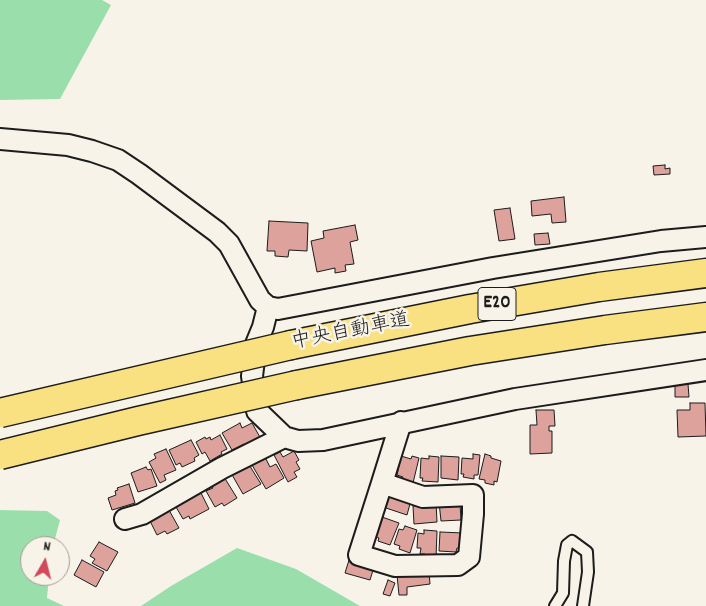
<!DOCTYPE html>
<meta charset="utf-8">
<style>
body{margin:0}
#map{position:relative;width:706px;height:606px;overflow:hidden;background:#f7f3e8;font-family:Dekko,sans-serif}
canvas{display:block}
.north{position:absolute;left:20px;top:536px;width:50px;height:50px;box-sizing:border-box;background:#f7f3e8;border:1px solid #9f9d96;border-radius:50%;rotate:8deg;font-size:14px;font-weight:700;line-height:20px;text-align:center;color:#1c1c1c}
.north::after{content:'';display:block;margin:auto;width:18px;height:22px;background:#d1495b;clip-path:polygon(50% 0,100% 100%,50% 72%,0 100%)}
</style>
<div id="map">
<canvas width="706" height="606"></canvas>
<div class="north">N</div>
</div>
<script>
const ctx = document.querySelector('canvas').getContext('2d');
ctx.lineJoin = 'round';
function fillPath(path, color) { ctx.fillStyle = color; ctx.fill(path, 'evenodd'); }
const toPath = rows => new Path2D(rows.map(r => 'M' + r).join(''));
function strokePath(path, color, width, dash) { ctx.strokeStyle = color; ctx.lineWidth = width; ctx.lineCap = dash ? 'butt' : 'round'; ctx.setLineDash(dash || []); ctx.stroke(path); }
function write(font, color, halo, rows, align = 'center') {
  ctx.font = font + ' Dekko,"Klee One",sans-serif'; ctx.lineWidth = 5; ctx.setLineDash([]); ctx.textBaseline = 'middle'; ctx.strokeStyle = halo; ctx.fillStyle = color; for (const [text, x, y, turn = 0] of rows) {
    ctx.save(); ctx.translate(x, y); ctx.rotate((+turn || 0) * Math.PI / 180); ctx.textAlign = isNaN(turn) ? turn : align; if (halo) ctx.strokeText(text, 0, 0); ctx.fillText(text, 0, 0); ctx.restore();
  }
}
fillPath(toPath([
 [0,0,102,0,111,5,60,99,0,100],
 [0,510,47,511,60,520,53,546,30,546,30,576,49,576,47,598,64,606,0,606],
 [237,548,296,569,360,606,141,606,171,586]
]), '#9adfab');
const building = toPath([
 [665,165,665,169,670,168,670,174,654,175,653,166,665,165],
 [564,197,566,222,552,223,551,214,532,216,531,201,564,197],
 [510,208,515,239,499,241,494,210,510,208],
 [269,221,308,223,307,251,289,250,288,257,275,256,275,251,267,251,269,221],
 [355,225,358,240,350,242,354,264,345,265,346,271,335,273,335,268,317,272,311,241,324,238,323,231,355,225],
 [548,233,550,244,535,245,534,234,548,233],
 [688,384,689,397,675,397,675,385,688,384],
 [690,403,705,403,706,436,678,437,677,410,690,410,690,403],
 [536,410,554,410,555,426,549,426,549,431,552,431,552,453,530,454,530,425,537,425,536,410],
 [240,423,242,428,252,423,261,439,246,447,244,444,232,450,222,433,240,423],
 [220,435,227,449,221,452,222,454,210,461,205,452,202,454,196,442,205,437,206,439,210,437,211,440,220,435],
 [191,440,199,455,194,458,195,461,182,467,180,463,176,465,169,450,191,440],
 [166,449,176,470,164,475,166,480,160,483,149,462,156,458,154,454,166,449],
 [294,451,299,460,296,462,300,469,294,472,297,477,288,482,274,455,280,452,283,457,294,451],
 [473,454,480,455,478,475,474,475,474,479,463,477,464,474,461,474,462,458,473,459,473,454],
 [485,454,491,456,491,458,501,461,497,482,494,481,494,485,485,483,485,480,479,479,485,454],
 [401,456,411,459,412,456,419,458,413,483,402,480,403,477,397,475,401,456],
 [429,456,439,457,438,482,422,481,423,478,420,478,421,458,429,459,429,456],
 [441,456,459,457,458,480,441,478,441,456],
 [265,457,270,467,276,464,284,478,266,489,252,465,265,457],
 [248,463,261,484,243,494,231,473,248,463],
 [146,467,148,470,151,469,157,486,138,492,131,473,146,467],
 [224,477,237,498,224,506,222,503,215,507,206,491,213,488,211,485,224,477],
 [129,484,135,503,112,510,108,498,116,495,115,491,118,490,117,488,129,484],
 [201,493,209,509,190,519,189,516,183,519,176,507,201,493],
 [387,495,411,500,407,515,383,507,387,495],
 [436,502,437,522,414,524,413,506,424,505,436,502],
 [439,502,460,504,461,520,441,521,439,502],
 [169,510,179,528,167,534,165,531,157,535,150,521,169,510],
 [382,517,399,523,390,545,378,541,379,538,375,537,382,517],
 [405,526,417,530,410,553,399,549,400,546,394,544,399,529,403,530,405,526],
 [424,530,437,531,436,558,425,557,425,554,420,554,421,548,417,548,418,533,424,534,424,530],
 [440,532,463,533,463,549,457,548,456,552,439,551,440,532],
 [99,542,118,552,107,571,92,563,95,559,90,556,99,542],
 [82,560,104,572,96,587,74,575,82,560],
 [349,560,374,567,370,580,345,573,349,560],
 [429,572,430,584,407,587,407,595,399,595,397,575,429,572],
 [388,580,395,583,390,596,383,594,388,580]
]);
fillPath(building, '#dca29b');
strokePath(building, '#1c1c1c', 1);
const lane = toPath([
 [555,606,563,593,564,561,567,545,572,541,587,552,588,572,583,606]
]);
const street = toPath([
 [0,139,68,145,92,151,118,160,139,174,217,232,229,244,260,300,268,307],
 [706,237,661,241,493,268,278,309,268,307,263,327,256,344,252,376,257,411,284,437,298,441,323,440,515,399,706,370],
 [382,483,423,497,473,495,473,514,469,557,458,565,395,566,359,555,382,483,401,422],
 [125,519,142,514,222,468,284,437]
]);
const highway = toPath([
 [291,345,470,309,599,287,706,273],
 [297,385,470,351,605,330,706,317]
]);
strokePath(lane, '#1c1c1c', 14);
strokePath(street, '#1c1c1c', 24);
strokePath(highway, '#1c1c1c', 31);
strokePath(lane, '#f7f3e8', 10);
strokePath(street, '#f7f3e8', 20);
strokePath(highway, '#f9e181', 28);
const highwayBridge = toPath([
 [0,413,291,345],
 [0,455,138,421,297,385]
]);
strokePath(highwayBridge, '#1c1c1c', 31, []);
strokePath(highwayBridge, '#f9e181', 28);
for (const [x, y, w] of [
 [497,304,38]
]) { const box = new Path2D(); box.roundRect(x - w / 2, y - 16.5, w, 33, 4); ctx.fillStyle = '#f7f3e8'; ctx.fill(box); strokePath(box, '#1c1c1c', 1); }
write('bold 19px', '#1c1c1c', null, [
 ["E20",497,304]
]);
write('20px', '#1c1c1c', '#f7f3e8', [
 ["中央自動車道",351,333,-11]
]);
</script>
